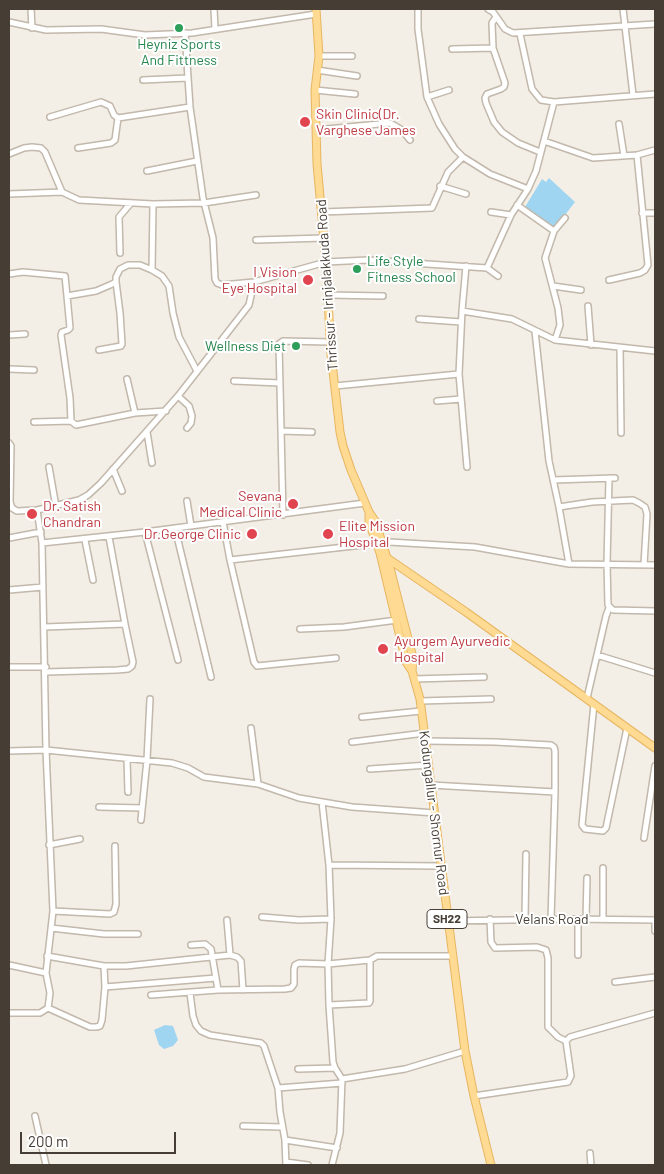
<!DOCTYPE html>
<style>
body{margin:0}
#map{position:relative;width:664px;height:1174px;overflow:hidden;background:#f3eee6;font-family:Barlow,sans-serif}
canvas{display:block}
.frame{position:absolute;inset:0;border:10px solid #463e35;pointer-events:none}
.scale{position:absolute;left:20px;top:1132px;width:156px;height:22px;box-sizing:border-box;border:2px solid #463e35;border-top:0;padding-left:6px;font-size:15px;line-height:18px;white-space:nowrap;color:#463e35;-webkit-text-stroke:4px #fff;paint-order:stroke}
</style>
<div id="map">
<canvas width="664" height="1174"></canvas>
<div class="frame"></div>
<div class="scale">200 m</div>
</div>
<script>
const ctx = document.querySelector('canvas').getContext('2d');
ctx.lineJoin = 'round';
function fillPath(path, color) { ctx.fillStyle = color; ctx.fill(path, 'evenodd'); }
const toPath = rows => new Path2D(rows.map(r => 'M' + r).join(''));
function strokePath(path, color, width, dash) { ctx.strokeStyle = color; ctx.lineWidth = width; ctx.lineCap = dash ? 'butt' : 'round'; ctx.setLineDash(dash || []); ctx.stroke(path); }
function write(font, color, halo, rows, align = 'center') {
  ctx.font = font + ' Barlow,sans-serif'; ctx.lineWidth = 4; ctx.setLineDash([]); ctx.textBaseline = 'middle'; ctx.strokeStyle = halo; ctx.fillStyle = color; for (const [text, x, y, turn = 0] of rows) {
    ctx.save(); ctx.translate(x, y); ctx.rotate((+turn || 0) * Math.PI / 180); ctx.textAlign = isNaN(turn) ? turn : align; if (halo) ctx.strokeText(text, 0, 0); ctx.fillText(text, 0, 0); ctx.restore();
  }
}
fillPath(toPath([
 [549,178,575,202,555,228,525,207,542,179,546,182],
 [165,1025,173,1026,178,1040,173,1046,164,1049,159,1045,154,1030]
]), '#a0d5f2');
const minor = toPath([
 [31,9,32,28],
 [214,9,215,29],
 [418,9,418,29,427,97,439,124,455,149,463,157,490,174,528,189,536,171,554,102,541,100,532,89,520,34],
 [488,9,493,12,505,29,513,33,655,24],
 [623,9,633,95],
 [496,17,492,23,493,48,505,83,504,87,501,89,487,94,485,98,486,103,494,122,502,132,518,143,540,152],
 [9,22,46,30,101,29,145,35,192,33,316,14],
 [185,33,190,107,203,198,213,238,215,279,217,283,222,285,254,282],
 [452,49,493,48],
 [319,56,352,56],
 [317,70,357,76],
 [143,80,187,78],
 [315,90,355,94],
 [427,97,449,90],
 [554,102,655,94],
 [50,117,101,102,110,106,114,115,118,118,190,107],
 [619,124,624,156],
 [316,130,390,123,402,130,410,140],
 [544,141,593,158,637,155],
 [78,148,111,143,115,140,118,118],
 [9,154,24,148,32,147,41,148,45,152,62,192,79,200,153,204,204,203,256,195],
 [147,171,197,161],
 [440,186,466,194],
 [9,194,62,192],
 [517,205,554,231],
 [322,212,432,208,448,172,463,157],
 [491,212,511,215],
 [642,213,655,213],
 [256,240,324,238],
 [120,253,119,217,131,203],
 [487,268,498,276],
 [152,270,153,204],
 [9,274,23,272,65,276,67,296,96,291,110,285,116,282,116,277,120,269,128,265,140,265,152,270,162,276,169,286,173,313,179,337,197,371],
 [609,280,640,273,645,270,648,265,637,155,655,150],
 [553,286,581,290],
 [328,295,383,296],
 [588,306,591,345],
 [462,311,466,266],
 [419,319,461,322],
 [535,331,549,461,559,507,569,564],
 [9,335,25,334],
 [555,340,560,325,558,308,545,258,554,231,565,218],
 [620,348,621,433],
 [99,350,121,346,122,344,120,313,116,282],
 [9,369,34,370],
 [459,374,467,467],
 [127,379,135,413],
 [234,381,280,383],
 [335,386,459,374,462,311,512,319,555,340,655,351],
 [178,396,189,406,192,416,191,423,187,428],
 [437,401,461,399],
 [71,421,76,425,135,413,166,411],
 [34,422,71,421,70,398,61,335,62,332,68,330,70,328,67,296],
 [281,431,312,432],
 [147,432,152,463],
 [9,443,11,446,10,502,12,508,17,511,37,510,79,500,88,495,101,483,178,396,249,305,254,282,326,262,368,260,487,268,511,215,528,189],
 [49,467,56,507],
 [113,469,122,491],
 [609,478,607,564,608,605,613,610,655,611],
 [553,480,615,478],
 [187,501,191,526],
 [559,507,592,502,633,500,639,503,645,507,647,514,644,565],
 [37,510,42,543,145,532,365,503],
 [283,515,279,344,283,341,330,342],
 [223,522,230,560,389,542,475,547,569,564,655,565],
 [175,528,211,677],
 [145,532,178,660],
 [109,537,125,624],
 [9,538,41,532],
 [85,540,93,580],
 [230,560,254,662,257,666,336,658],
 [9,590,43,587],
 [45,627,125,624,133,662,132,666,128,669,117,670,46,672],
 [300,629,344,627,397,620],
 [597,655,606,616,609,608],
 [9,667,46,667],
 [414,679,484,677],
 [587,698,597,655,655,673],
 [420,701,491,699],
 [594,704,582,825,585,829,603,831,606,828,627,728],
 [362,717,421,711],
 [251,728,258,784],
 [426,741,495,742,551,745,554,747,555,751,555,792],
 [352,742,425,733],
 [9,751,46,750,172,763,188,768,204,777,258,784,299,798,352,807,435,813],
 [127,759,128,792],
 [370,769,429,765],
 [431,785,555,792,551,919],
 [322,802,329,865,440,866],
 [99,807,142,808],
 [141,820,147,760,150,699],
 [644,838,655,766],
 [49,845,80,839],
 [329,865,331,919,328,964,329,1005,333,1062,335,1068,342,1079,405,1069,465,1051],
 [53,911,110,914,114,912,116,904,115,846],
 [262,917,299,920,331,919],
 [490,919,491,942,495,948,537,947,546,950,548,958,548,1027,558,1037,566,1041],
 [525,919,526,854],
 [578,919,578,955],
 [586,919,587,878],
 [603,919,603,868],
 [227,920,230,955],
 [655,920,655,931],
 [448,921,571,919,655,920],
 [51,928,104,934,138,934],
 [191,945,205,944,211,949,218,990],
 [47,956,104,966,105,987,102,1020,100,1026,96,1027,90,1027,48,1008],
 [370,960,377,956,452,956],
 [9,965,46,973,53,911,46,750,42,543],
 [104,966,126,966,230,955,237,957,241,961,243,990],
 [615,982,655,977],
 [105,987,216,978],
 [190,993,193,1016,196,1025,201,1031,210,1035,261,1043,264,1046,278,1088,280,1112,285,1140,337,1148],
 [151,995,218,990,285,989,291,988,294,984,294,969,295,965,299,963,328,964,370,960,370,1001,369,1003,329,1005],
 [9,1013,40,1013,48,1008,50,993,46,973],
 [298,1069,335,1068],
 [278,1088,342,1083],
 [474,1096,568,1082,571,1076,566,1041,570,1037,655,1013],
 [35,1116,46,1165],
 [243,1126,282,1127],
 [285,1140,286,1165],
 [590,1153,591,1165],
 [286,1162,308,1165],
 [332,1165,340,1133,342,1079]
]);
const major = toPath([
 [316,9,319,56,315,90,317,164,326,262,331,354,340,432,343,446,351,470,369,512,369,522,380,553,406,662,412,671,420,699,465,1051,474,1096,491,1165],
 [369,512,375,521,389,564,413,658,412,671],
 [387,558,466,612,655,748]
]);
strokePath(minor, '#c2b8ab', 8);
strokePath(major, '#e7b660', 9);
strokePath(minor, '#fff', 5);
strokePath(major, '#ffda93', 7);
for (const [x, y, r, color] of [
 [179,28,5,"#2e9e5b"],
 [305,122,6,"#e0444e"],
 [357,269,5,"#2e9e5b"],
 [308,280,6,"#e0444e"],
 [296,346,5,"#2e9e5b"],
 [293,504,6,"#e0444e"],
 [32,514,6,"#e0444e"],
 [252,534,6,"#e0444e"],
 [328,534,6,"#e0444e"],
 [383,649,6,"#e0444e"]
]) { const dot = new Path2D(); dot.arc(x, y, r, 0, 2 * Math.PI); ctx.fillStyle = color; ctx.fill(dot); strokePath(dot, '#fff', 2); }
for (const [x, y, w] of [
 [447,919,40]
]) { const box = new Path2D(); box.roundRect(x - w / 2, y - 9.5, w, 19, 4); ctx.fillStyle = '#fff'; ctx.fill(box); strokePath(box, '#463e35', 1); }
write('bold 12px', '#463e35', null, [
 ["SH22",447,919]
]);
write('14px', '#27864d', '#fff', [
 ["Heyniz Sports",179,44],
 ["And Fittness",179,60],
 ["Life Style",367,261,"left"],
 ["Fitness School",367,277,"left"],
 ["Wellness Diet",286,346,"right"]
]);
write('14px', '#be3a42', '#fff', [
 ["Skin Clinic(Dr.",316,114],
 ["Varghese James",316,130],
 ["I Vision",297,272,"right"],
 ["Eye Hospital",297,288,"right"],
 ["Sevana",282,496,"right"],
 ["Medical Clinic",282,512,"right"],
 ["Dr. Satish",43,506],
 ["Chandran",43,522],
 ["Elite Mission",339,526],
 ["Hospital",339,542],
 ["Dr.George Clinic",241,534,"right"],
 ["Ayurgem Ayurvedic",394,641],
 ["Hospital",394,657]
], 'left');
write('14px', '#463e35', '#fff', [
 ["Thrissur - Irinjalakkuda Road",327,285,-94],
 ["Kodungallur - Shornur Road",434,813,83],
 ["Velans Road",552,919]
]);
</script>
